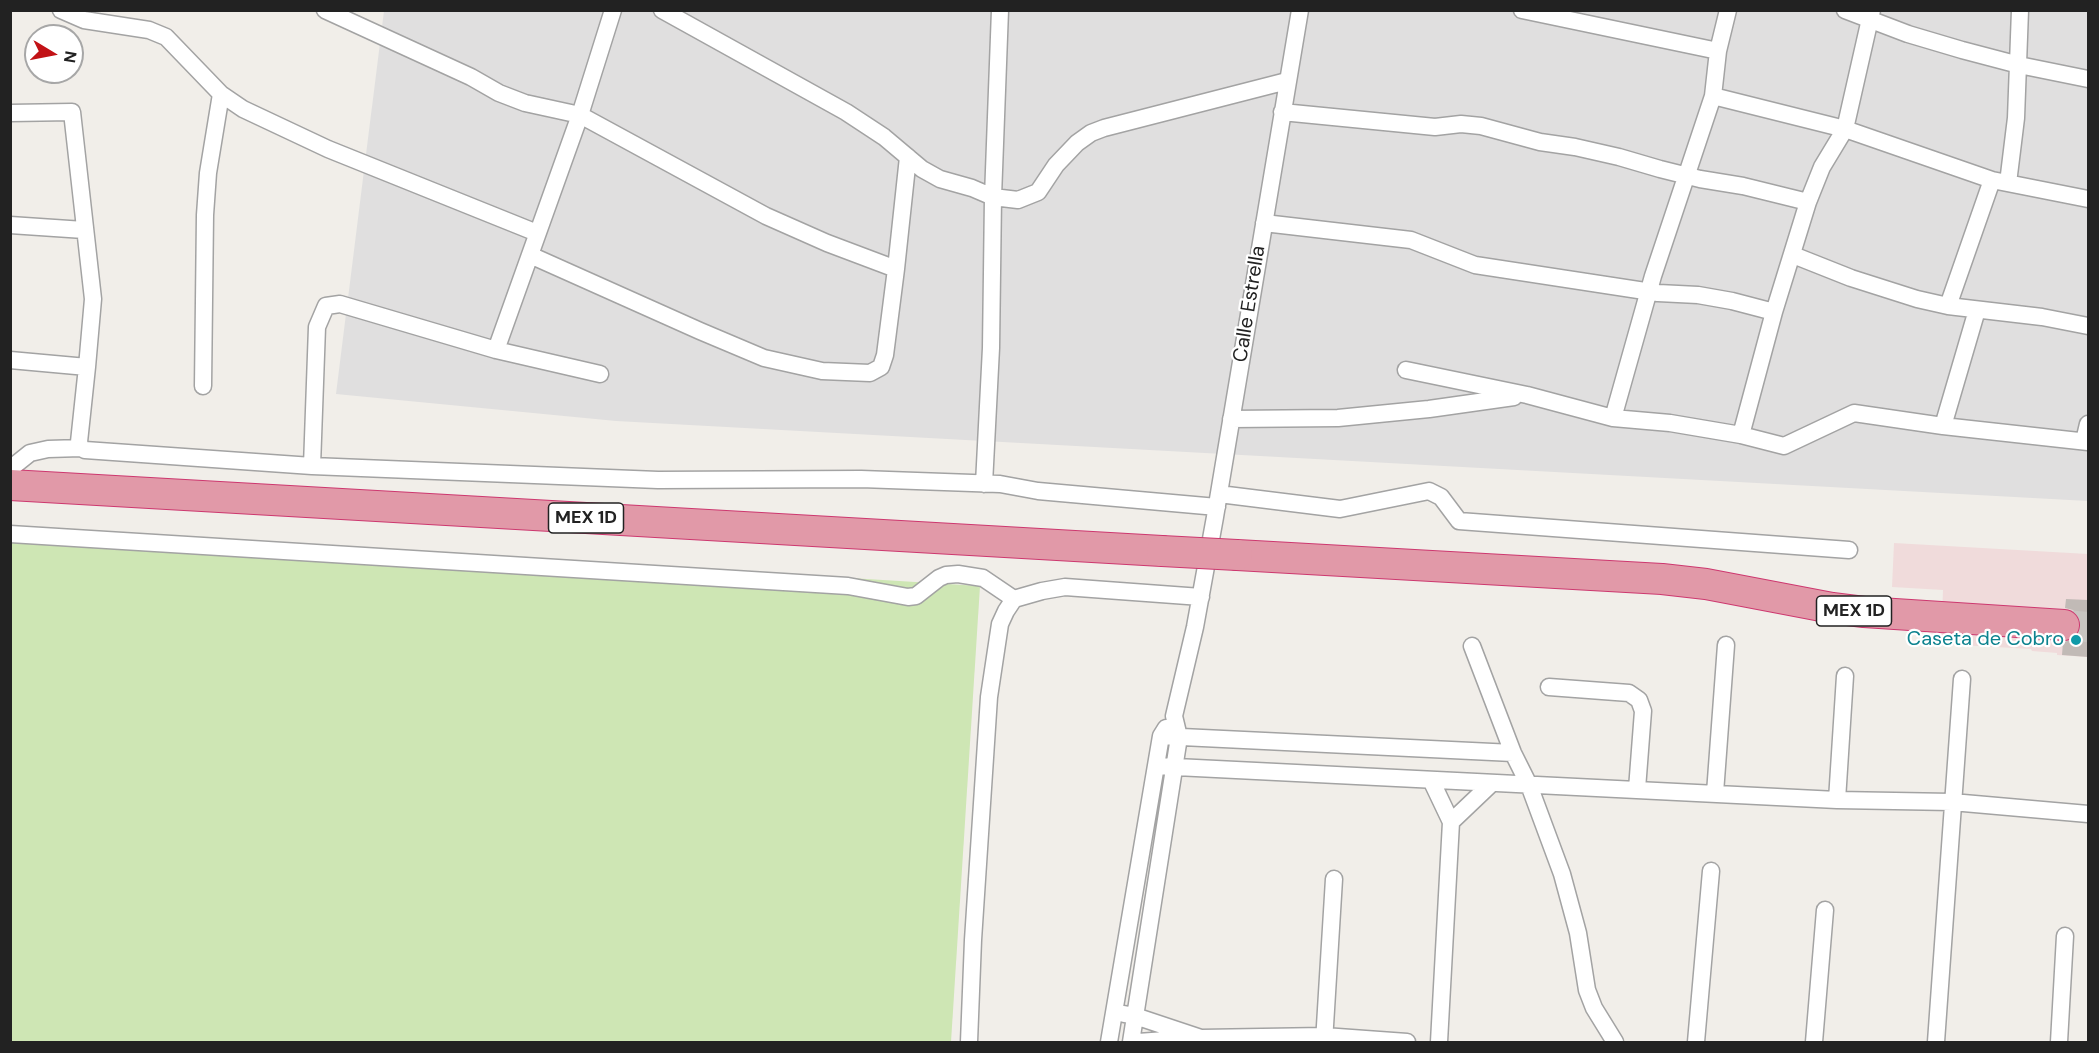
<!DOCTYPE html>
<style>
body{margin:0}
#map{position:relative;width:2099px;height:1053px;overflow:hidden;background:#f1eee9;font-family:"DM Sans",sans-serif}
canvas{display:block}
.frame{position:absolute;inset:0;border:12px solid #222;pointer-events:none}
.north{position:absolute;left:24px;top:24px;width:60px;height:60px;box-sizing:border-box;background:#fff;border:2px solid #a7a7a7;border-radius:50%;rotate:100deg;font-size:16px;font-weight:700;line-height:24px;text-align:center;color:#222}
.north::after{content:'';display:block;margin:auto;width:21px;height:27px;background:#c21216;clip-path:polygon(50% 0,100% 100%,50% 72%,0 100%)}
</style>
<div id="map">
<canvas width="2099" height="1053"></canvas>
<div class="frame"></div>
<div class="north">N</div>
</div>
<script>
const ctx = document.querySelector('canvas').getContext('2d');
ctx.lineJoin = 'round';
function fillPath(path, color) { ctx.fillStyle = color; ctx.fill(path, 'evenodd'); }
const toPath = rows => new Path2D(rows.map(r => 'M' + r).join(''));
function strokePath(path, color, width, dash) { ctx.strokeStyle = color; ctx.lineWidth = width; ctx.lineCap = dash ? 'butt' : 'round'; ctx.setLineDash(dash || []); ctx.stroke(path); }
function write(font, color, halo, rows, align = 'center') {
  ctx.font = font + ' "DM Sans",sans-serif'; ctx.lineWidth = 4.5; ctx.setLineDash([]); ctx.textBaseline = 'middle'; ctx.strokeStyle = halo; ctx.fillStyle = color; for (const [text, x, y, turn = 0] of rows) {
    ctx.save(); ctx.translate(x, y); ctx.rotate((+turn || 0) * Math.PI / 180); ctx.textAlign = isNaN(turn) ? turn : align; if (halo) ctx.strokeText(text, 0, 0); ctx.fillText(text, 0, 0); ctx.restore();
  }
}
fillPath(toPath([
 [384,11,2088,11,2088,501,616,421,336,394]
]), '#e0dfdf');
fillPath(toPath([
 [1894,543,2088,554,2088,657,2057,655,2057,653,2032,651,2031,649,1941,644,1943,590,1892,587]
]), '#f0dbdb');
fillPath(toPath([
 [10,526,980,586,951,1042,11,1042]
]), '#cee6b4');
fillPath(toPath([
 [2066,599,2088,600,2088,657,2062,655,2063,642,2072,640,2078,635,2081,627,2079,617,2073,610,2065,608]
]), '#c1bab6');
strokePath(toPath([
 [2064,625,2088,627]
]), '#c8c5c1', 30, [30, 15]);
const minor = toPath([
 [61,10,84,20,149,30,166,37,221,94,243,109,328,149,537,233],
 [325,10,471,77,499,93,525,103,580,115,766,216,827,243,896,269],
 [662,10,846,112,884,137,922,169,940,179,972,188,993,197,1018,200,1038,192,1056,165,1077,143,1091,133,1104,128,1287,81],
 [1522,10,1718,51],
 [1845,10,1908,34,1962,50,2019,65,2088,79],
 [1713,96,1845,129,1992,180,2088,199],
 [1282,112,1435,127,1461,124,1481,126,1540,142,1575,147,1619,157,1660,169,1700,179,1743,186,1808,202],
 [10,113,72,112,93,299,87,367,10,360],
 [2008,183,2016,118,2020,10],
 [1264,223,1411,240,1475,265,1658,293,1698,295,1732,301,1774,312],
 [10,225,84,230],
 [530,255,700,331,764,358,822,371,870,373,881,367,885,355,896,269,908,157],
 [1793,255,1851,278,1917,299,1948,306,2042,317,2088,326],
 [1948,306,1992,180],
 [496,350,580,115,613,10],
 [87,367,79,442,81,448,85,450,312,466,658,480,861,479,1000,484,1038,491,1217,507],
 [1406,370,1527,395,1613,418,1670,423,1741,435,1774,312,1808,202,1822,167,1845,129,1872,10],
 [203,386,205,215,208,173,221,94],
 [1613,418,1653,276,1713,96,1718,51,1728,10],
 [1231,419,1338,418,1429,409,1514,397],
 [1943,426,1977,310],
 [1741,435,1784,446,1854,413,1943,426,2088,442],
 [2084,441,2088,424],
 [312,466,317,327,326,306,340,304,496,350,600,374],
 [10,469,30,453,48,449,81,448],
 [984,484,991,348,993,197,1000,10],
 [1219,494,1340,509,1429,491,1441,497,1459,521,1849,550],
 [10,534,848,586,908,597,916,596,939,578,946,575,958,574,983,578,1014,599],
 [1472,646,1513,753,1529,785,1562,874,1578,933,1587,990,1594,1008,1615,1042],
 [1549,687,1629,693,1639,700,1643,711,1637,789],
 [1161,736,1513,753],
 [1156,766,1837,800,1952,802,2088,814],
 [1431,780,1451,822,1439,1042],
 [1715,793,1726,645],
 [1837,800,1845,676],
 [1451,822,1492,783],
 [1124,1014,1135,1016,1201,1038,1324,1036,1407,1042],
 [969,1042,973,940,989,697,1000,624,1006,611,1014,599,1042,591,1065,587,1201,597],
 [1109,1042,1161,736,1166,728],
 [1131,1042,1179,737,1174,716,1195,627,1215,517,1300,10],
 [1138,1042,1194,1038],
 [1324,1042,1334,879],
 [1696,1042,1711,871],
 [1814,1042,1825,910],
 [1936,1042,1962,679],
 [2059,1042,2065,936]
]);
const motorway = toPath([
 [10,485,1162,551],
 [1237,555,1662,579,1706,584,1832,608,1864,612,2064,625]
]);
strokePath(minor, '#a3a3a3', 19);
strokePath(motorway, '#cd386f', 32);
strokePath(minor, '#fff', 16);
strokePath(motorway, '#e199a8', 30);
const motorwayBridge = toPath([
 [1162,551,1237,555]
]);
strokePath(motorwayBridge, '#cd386f', 32, []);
strokePath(motorwayBridge, '#e199a8', 30);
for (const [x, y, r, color] of [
 [2076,640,6,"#0f9aa8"]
]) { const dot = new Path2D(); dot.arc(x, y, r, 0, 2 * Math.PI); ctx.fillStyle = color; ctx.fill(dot); strokePath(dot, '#fff', 2); }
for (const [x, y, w] of [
 [586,518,75],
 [1854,611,75]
]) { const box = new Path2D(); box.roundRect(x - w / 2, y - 15, w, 30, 4.5); ctx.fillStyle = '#fff'; ctx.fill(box); strokePath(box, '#222', 1.5); }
write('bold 18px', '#222', null, [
 ["MEX 1D",586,518],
 ["MEX 1D",1854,611]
]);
write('20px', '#222', '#fff', [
 ["Calle Estrella",1250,304,-81]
]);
write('20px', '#0d838f', '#fff', [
 ["Caseta de Cobro",2064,640]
], 'right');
</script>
